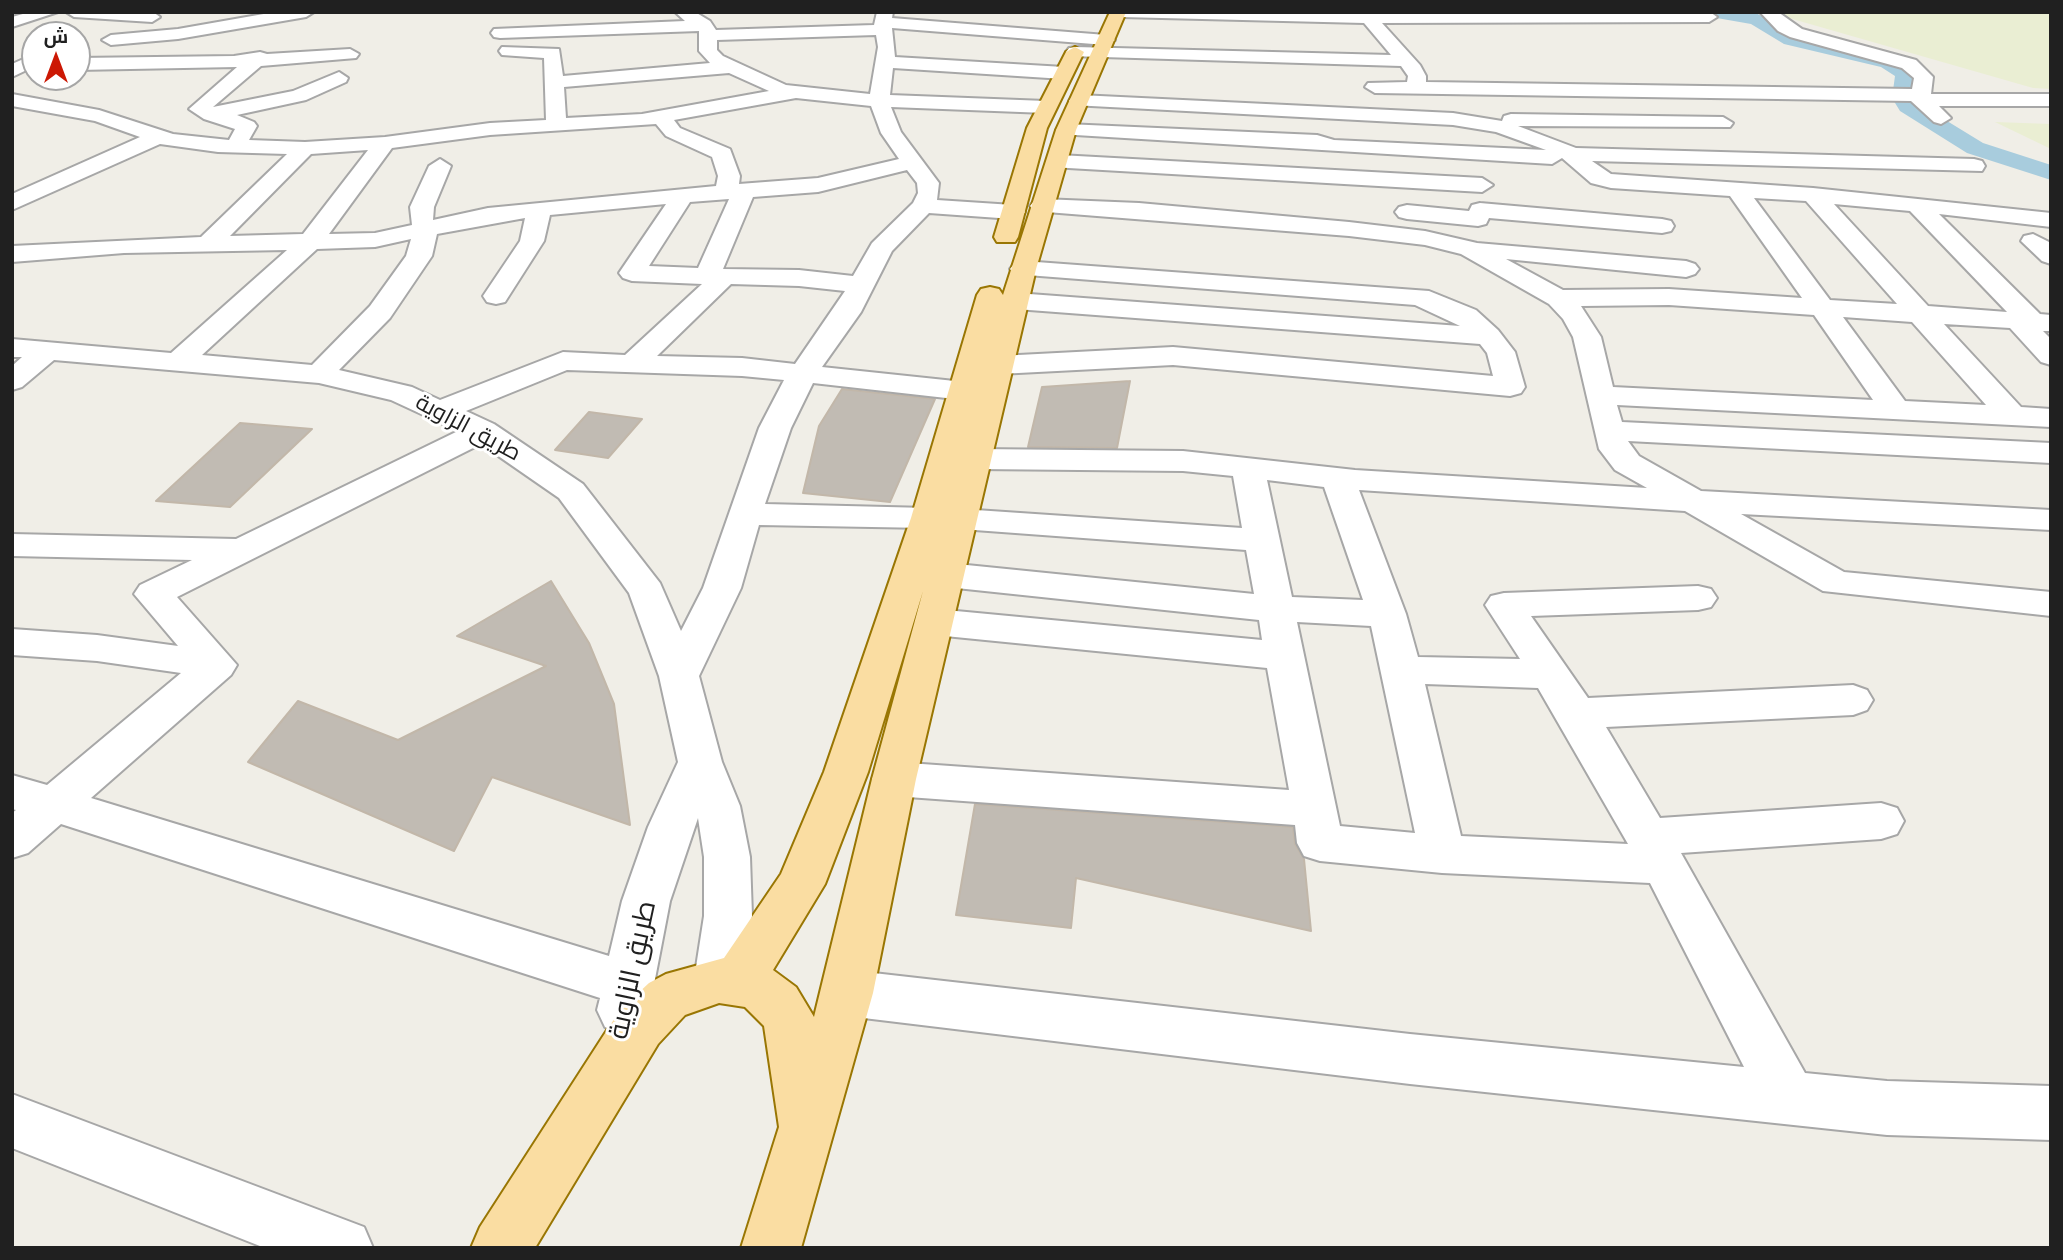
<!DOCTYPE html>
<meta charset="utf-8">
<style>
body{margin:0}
#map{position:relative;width:2063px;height:1260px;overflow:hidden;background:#f0eee7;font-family:Karla,Cairo,sans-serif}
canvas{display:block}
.frame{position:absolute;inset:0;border:14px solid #202020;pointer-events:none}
.north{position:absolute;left:21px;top:21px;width:70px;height:70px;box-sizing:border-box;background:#fff;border:2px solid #a6a6a6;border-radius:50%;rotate:0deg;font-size:19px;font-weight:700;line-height:28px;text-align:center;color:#202020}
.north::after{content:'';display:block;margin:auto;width:24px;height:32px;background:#cc1804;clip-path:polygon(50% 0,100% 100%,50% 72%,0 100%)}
</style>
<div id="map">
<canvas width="2063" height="1260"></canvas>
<div class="frame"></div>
<div class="north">ش</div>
</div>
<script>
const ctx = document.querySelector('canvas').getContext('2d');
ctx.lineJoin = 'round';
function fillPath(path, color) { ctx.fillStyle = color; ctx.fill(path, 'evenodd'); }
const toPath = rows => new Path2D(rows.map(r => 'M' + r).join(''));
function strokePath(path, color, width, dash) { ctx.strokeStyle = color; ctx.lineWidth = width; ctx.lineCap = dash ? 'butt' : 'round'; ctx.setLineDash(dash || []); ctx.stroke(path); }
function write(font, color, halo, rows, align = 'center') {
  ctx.font = font + ' Karla,Cairo,sans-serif'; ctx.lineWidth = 6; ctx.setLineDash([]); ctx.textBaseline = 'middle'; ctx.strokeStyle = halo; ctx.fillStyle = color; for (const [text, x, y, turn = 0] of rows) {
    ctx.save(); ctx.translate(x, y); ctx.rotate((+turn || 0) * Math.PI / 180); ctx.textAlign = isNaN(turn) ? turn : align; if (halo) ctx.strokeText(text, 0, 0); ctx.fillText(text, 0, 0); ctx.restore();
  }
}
fillPath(toPath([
 [1768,12,2051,12,2051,89,2033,88],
 [1995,122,2051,124,2051,149]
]), '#eaeed3');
fillPath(toPath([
 [1702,12,1756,13,1798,36,1895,59,1916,74,1912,95,1916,102,1983,143,2051,165,2051,180,1967,153,1900,111,1892,98,1895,76,1881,67,1784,44,1751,24,1711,17,1702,12]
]), '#a8ccdd');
const building = toPath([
 [1130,381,1117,448,1028,447,1042,387,1130,381],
 [842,389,935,399,890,502,803,493,819,426,842,389],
 [589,412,642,419,608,458,555,450,589,412],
 [240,423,312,429,230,507,156,501,240,423],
 [551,581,589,643,614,704,630,825,492,777,454,851,248,762,298,701,398,740,546,666,457,636,551,581],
 [975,804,1293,827,1295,844,1304,859,1311,931,1076,878,1071,928,956,915,975,804]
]);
fillPath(building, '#c1bbb3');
strokePath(building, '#c2b7a9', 2);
const minor = toPath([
 [30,12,58,12,12,27,12,17,30,12],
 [66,12,153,12,160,17,152,22,74,17,66,12],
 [275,12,314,12,306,17,178,39,111,45,102,40,111,35,178,29,275,12],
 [675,12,695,12,710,21,716,30,874,25,877,12,893,12,892,18,1106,35,1115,40,1106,45,892,28,895,57,1064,67,1073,73,1064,79,893,68,890,95,1046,101,1056,107,1046,113,891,107,901,132,939,183,937,200,1013,205,1021,207,1025,212,1021,217,1013,219,929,213,892,251,861,312,822,367,964,382,975,385,979,391,975,397,964,400,813,383,791,428,765,504,928,508,940,511,945,517,949,512,961,509,1242,528,1233,476,1183,471,976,469,965,466,960,459,965,452,976,449,1183,451,1355,470,1647,488,1615,470,1599,449,1573,337,1563,319,1549,304,1461,254,1425,245,1349,236,1034,211,1030,206,1034,201,1042,199,1139,203,1349,222,1425,231,1477,243,1686,261,1695,264,1699,269,1695,274,1686,277,1506,259,1563,290,1669,289,1802,298,1730,196,1611,188,1591,183,1562,158,1552,164,1059,134,1056,130,1066,124,1317,135,1334,140,1546,150,1496,132,1453,125,1072,105,1069,101,1072,97,1079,95,1453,113,1502,121,1504,116,1511,114,1723,117,1733,123,1730,127,1518,126,1576,148,1974,159,1982,161,1985,166,1982,171,1592,161,1611,174,1813,188,2051,213,2051,227,1939,214,2040,314,2051,315,2051,331,2043,331,2051,339,2051,365,2041,362,2010,328,1944,324,2021,407,2051,409,2051,427,1617,405,1622,422,2051,443,2051,463,1628,441,1639,456,1701,491,2051,510,2051,530,1741,514,1844,572,2051,592,2051,616,1823,591,1685,511,1359,490,1406,614,1418,657,1520,659,1485,605,1491,596,1504,593,1698,586,1711,589,1717,598,1711,607,1698,610,1531,616,1588,698,1853,685,1867,690,1873,700,1867,710,1853,715,1606,727,1660,818,1881,803,1897,808,1904,821,1897,834,1881,839,1681,853,1805,1073,1887,1081,2051,1086,2051,1140,1887,1135,1410,1084,847,1016,829,1009,821,993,829,977,847,970,1410,1034,1744,1067,1650,883,1442,873,1320,861,1304,856,1297,843,1295,825,894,796,879,791,872,779,879,767,894,762,1289,790,1267,668,935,635,921,631,916,622,921,613,935,609,1262,640,1259,620,947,587,934,583,929,575,934,567,947,563,1254,594,1246,550,961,529,949,526,944,520,940,525,928,528,759,525,741,588,699,676,722,762,740,806,750,857,752,916,744,980,737,996,719,1003,701,996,694,980,704,916,704,857,698,818,670,901,649,1010,641,1027,623,1033,605,1027,597,1010,600,998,61,824,28,853,12,858,12,813,16,810,12,809,12,775,47,785,181,673,97,661,12,655,12,629,97,635,178,646,134,594,140,585,192,560,12,556,12,534,236,539,458,431,391,400,319,383,54,360,22,387,12,390,12,366,22,357,12,357,12,339,171,353,287,250,124,253,12,262,12,246,201,237,287,154,218,152,160,144,12,210,12,194,140,137,95,121,12,106,12,94,99,110,173,134,229,140,235,129,204,119,189,109,237,67,77,70,77,58,234,56,260,52,267,54,350,49,359,54,356,58,261,66,213,107,293,91,339,72,348,78,346,82,306,100,237,115,254,122,257,126,249,140,305,142,385,137,490,123,546,120,544,58,502,55,499,51,502,47,559,49,563,76,710,63,699,51,699,31,500,38,494,37,491,33,494,29,685,21,675,12],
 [876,35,878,47,870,94,786,85,723,56,717,50,717,40,876,35],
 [729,73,769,91,642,114,566,118,564,87,729,73],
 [796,98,871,106,881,133,899,159,818,178,739,184,740,176,730,149,680,128,674,120,796,98],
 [656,124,666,136,712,157,718,176,716,186,488,208,433,220,434,207,451,166,440,159,429,166,410,207,412,225,375,233,329,234,392,148,490,135,656,124],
 [368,150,303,234,230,236,311,154,368,150],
 [907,170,917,183,918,193,913,203,872,243,853,276,799,270,723,269,753,197,818,192,907,170],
 [1754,198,1806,201,1897,304,1830,300,1754,198],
 [729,199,698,268,649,266,690,202,729,199],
 [666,204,619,273,623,278,632,281,702,284,625,355,563,352,440,400,412,387,339,370,390,318,432,256,437,234,525,218,520,241,483,296,487,302,496,304,505,302,544,241,550,215,666,204],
 [1834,204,1910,211,2007,312,1928,306,1834,204],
 [411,239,406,256,370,306,312,365,202,355,317,249,375,247,411,239],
 [731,284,799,286,845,291,795,364,742,358,657,356,731,284],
 [1669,305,1814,315,1873,400,1613,387,1601,337,1581,306,1669,305],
 [1843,317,1912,322,1986,405,1905,401,1843,317],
 [567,370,742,376,784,380,759,428,703,588,681,631,660,583,583,484,494,424,466,411,567,370],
 [481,444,559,498,629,593,659,676,678,762,648,827,622,901,609,956,91,798,231,675,237,665,177,597,481,444],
 [1267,480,1324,487,1363,600,1292,597,1267,480],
 [1297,622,1371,626,1415,833,1340,826,1297,622],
 [1425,684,1538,688,1628,844,1461,836,1425,684],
 [1113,12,1710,12,1717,17,1709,22,1382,23,1420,65,1426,76,1426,82,1912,89,1914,78,1902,68,1790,37,1778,31,1760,12,1778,12,1802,29,1916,60,1933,77,1931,94,2051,94,2051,106,1939,106,1951,118,1941,124,1934,122,1911,101,1375,93,1365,87,1368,83,1407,82,1408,76,1401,66,1069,56,1066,52,1069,48,1075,47,1391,55,1364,23,1121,17,1113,12],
 [35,54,35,66,12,77,12,64,35,54],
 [1059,155,1482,178,1493,185,1482,192,1051,167,1048,162,1051,157,1059,155],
 [1480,203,1662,219,1671,221,1674,226,1671,231,1662,233,1489,218,1486,224,1478,226,1407,219,1399,217,1395,212,1399,207,1407,205,1469,211,1472,205,1480,203],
 [2033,234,2051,243,2051,264,2042,261,2021,241,2024,236,2033,234],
 [1023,261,1429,291,1476,310,1498,330,1515,352,1525,387,1521,393,1510,396,1173,365,999,374,989,371,984,365,989,359,999,356,1173,347,1493,376,1487,353,1480,344,1016,309,1007,307,1003,301,1007,295,1016,293,1460,326,1415,305,1014,274,1010,269,1014,264,1023,261],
 [12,1094,364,1227,373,1248,265,1248,12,1148,12,1094]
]);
const major = toPath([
 [1110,12,1126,12,1076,130,1036,269,916,779,873,993,801,1248,741,1248,779,1127,764,1026,745,1007,719,1003,685,1015,658,1044,535,1248,471,1248,480,1227,620,1010,649,983,666,974,724,958,781,874,824,772,911,518,977,295,981,289,990,287,999,289,1003,295,1056,130,1110,12],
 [923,591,872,779,814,1017,796,987,773,970,825,884,868,772,923,591],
 [1075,47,1084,52,1047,128,1018,237,1015,242,997,242,994,237,1027,128,1066,52,1075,47]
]);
strokePath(minor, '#a7a7a7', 4);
strokePath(major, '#997603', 4);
fillPath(minor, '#fff');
fillPath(major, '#fadda2');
write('23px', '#202020', '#fff', [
 ["طريق الزاوية",468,428,28]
]);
write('28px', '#202020', '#fff', [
 ["طريق الزاوية",633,970,-78]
]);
</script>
